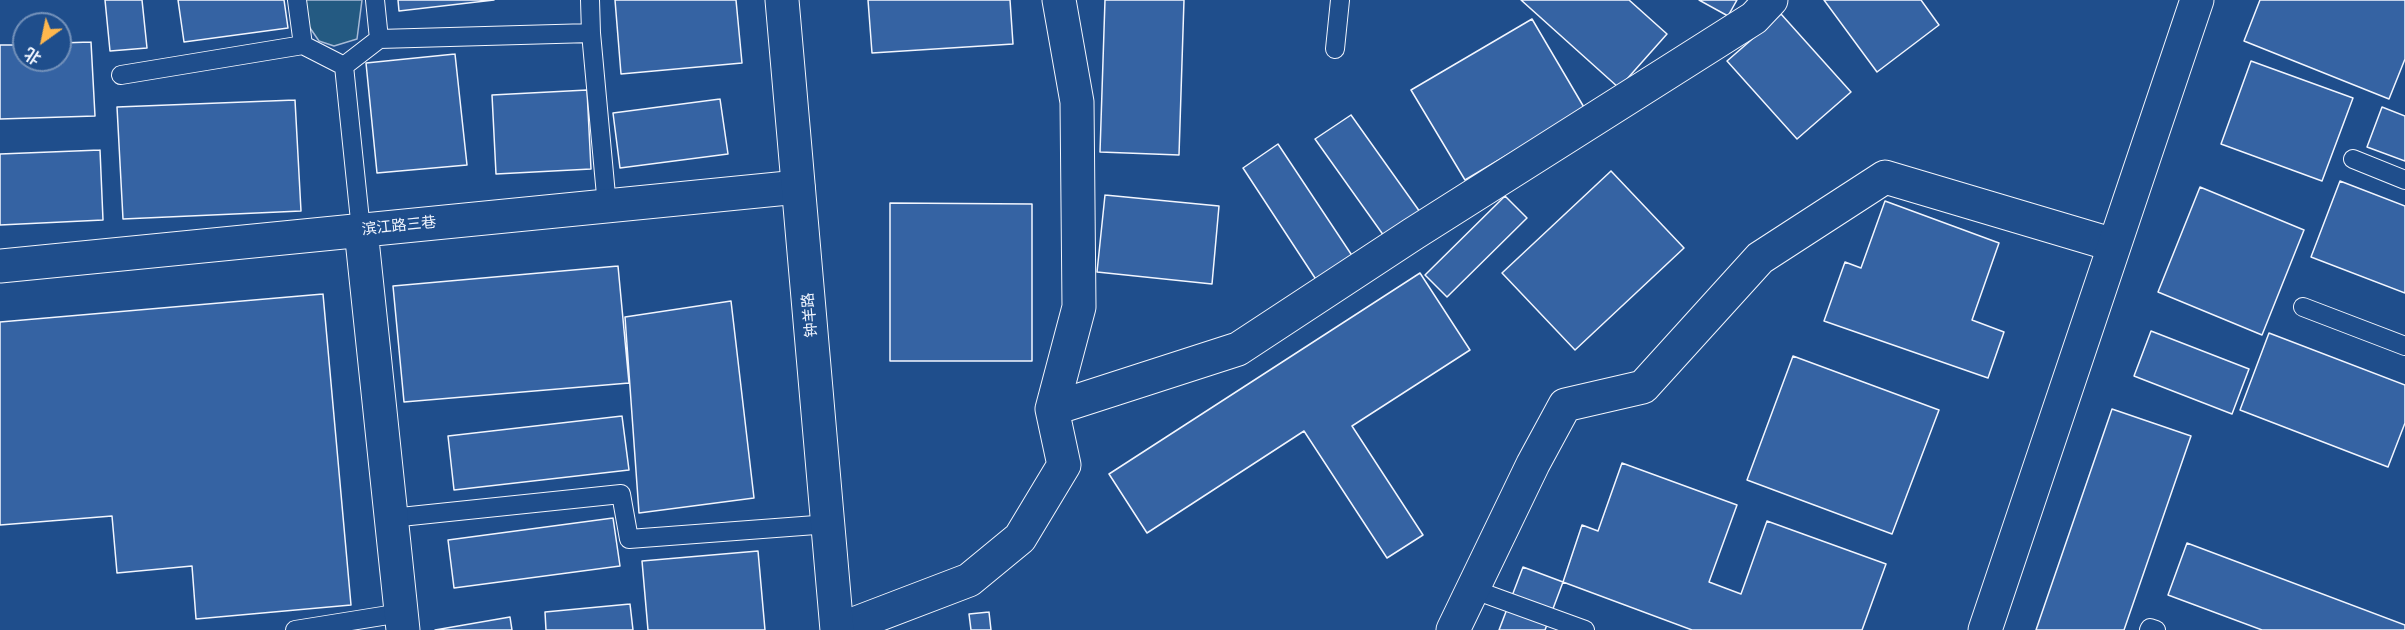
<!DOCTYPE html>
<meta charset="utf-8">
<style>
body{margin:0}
#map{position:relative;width:2405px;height:630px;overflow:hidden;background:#1f4e8c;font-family:Raleway,"Noto Sans SC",sans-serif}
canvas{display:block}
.north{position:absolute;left:12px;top:12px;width:60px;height:60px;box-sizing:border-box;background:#1f4e8c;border:2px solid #7391ba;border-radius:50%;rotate:213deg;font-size:16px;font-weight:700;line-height:24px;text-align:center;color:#f2f6ff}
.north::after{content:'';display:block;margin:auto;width:21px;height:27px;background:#ffb74d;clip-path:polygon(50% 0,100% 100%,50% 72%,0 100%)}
</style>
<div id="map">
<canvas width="2405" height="630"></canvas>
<div class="north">北</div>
</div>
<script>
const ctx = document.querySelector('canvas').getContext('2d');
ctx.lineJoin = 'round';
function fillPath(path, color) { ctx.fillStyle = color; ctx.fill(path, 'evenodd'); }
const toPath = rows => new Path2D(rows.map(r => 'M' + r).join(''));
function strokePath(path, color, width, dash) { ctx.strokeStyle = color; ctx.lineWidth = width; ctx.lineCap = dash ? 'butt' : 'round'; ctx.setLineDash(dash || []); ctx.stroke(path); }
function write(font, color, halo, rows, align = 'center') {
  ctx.font = font + ' Raleway,"Noto Sans SC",sans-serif'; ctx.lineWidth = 4.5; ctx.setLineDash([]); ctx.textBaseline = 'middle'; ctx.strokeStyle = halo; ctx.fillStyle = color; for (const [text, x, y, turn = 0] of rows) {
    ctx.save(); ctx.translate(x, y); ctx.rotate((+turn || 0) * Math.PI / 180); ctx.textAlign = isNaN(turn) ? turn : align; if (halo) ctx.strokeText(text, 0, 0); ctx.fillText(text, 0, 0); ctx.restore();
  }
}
const green = toPath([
 [304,0,362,0,357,39,334,46,319,41,308,25,304,0]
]);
fillPath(green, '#245a82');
strokePath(green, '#a8bbd7', 1.5);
const building = toPath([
 [105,0,142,0,147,48,110,51,105,0],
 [178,0,284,0,288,28,184,42,178,0],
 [398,0,494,0,399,11,398,0],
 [615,0,736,0,742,63,621,74,615,0],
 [868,0,1010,0,1013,44,872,53,868,0],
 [1105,0,1184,0,1179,155,1100,152,1105,0],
 [1521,0,1629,0,1667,34,1619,88,1521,0],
 [1699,0,1737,0,1728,16,1699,0],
 [1824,0,1921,0,1939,25,1877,72,1824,0],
 [2260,0,2405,0,2405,59,2389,99,2244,41,2260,0],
 [1781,14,1851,92,1797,139,1727,61,1781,14],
 [1532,19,1585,109,1465,180,1411,90,1532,19],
 [91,42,95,116,0,119,0,45,24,45,24,60,60,60,60,43,91,42],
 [455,54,467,165,377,173,366,63,455,54],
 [2251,61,2353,98,2322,181,2221,144,2251,61],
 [587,90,591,169,496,174,492,95,587,90],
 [720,99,728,154,620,168,613,113,720,99],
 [295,100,301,211,123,219,117,107,295,100],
 [2382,107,2405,116,2405,161,2367,147,2382,107],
 [1351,115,1420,212,1384,236,1315,139,1351,115],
 [1278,144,1353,257,1317,281,1243,168,1278,144],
 [100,150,103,220,0,225,0,154,100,150],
 [1611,171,1684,248,1575,350,1502,273,1611,171],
 [2340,181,2405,206,2405,293,2311,257,2340,181],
 [2200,187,2304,230,2262,335,2158,292,2200,187],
 [1105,195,1219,206,1212,284,1097,272,1105,195],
 [1505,196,1527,218,1447,297,1425,275,1505,196],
 [1885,201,1999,243,1972,320,2004,332,1988,378,1824,321,1845,262,1861,268,1885,201],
 [890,203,1032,204,1032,361,890,361,890,203],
 [618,266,629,383,404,402,393,286,618,266],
 [1420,273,1470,350,1352,426,1423,535,1387,558,1304,431,1147,533,1109,474,1420,273],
 [323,294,351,605,196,619,192,566,117,573,112,516,0,525,0,322,323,294],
 [731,301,754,498,639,513,625,317,731,301],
 [2151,331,2249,369,2232,414,2134,376,2151,331],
 [2269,333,2405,385,2405,423,2388,467,2240,410,2269,333],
 [1793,356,1939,410,1892,534,1747,480,1793,356],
 [2112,409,2191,436,2124,630,2036,630,2112,409],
 [622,416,629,470,454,490,448,436,622,416],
 [1622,463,1737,505,1709,582,1741,594,1767,521,1886,564,1862,630,1692,630,1563,582,1582,525,1598,531,1622,463],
 [613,518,620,566,454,588,448,540,613,518],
 [2187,543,2405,625,2405,630,2262,630,2168,595,2187,543],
 [758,551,765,630,648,630,642,561,758,551],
 [1523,567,1563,582,1545,630,1499,630,1523,567],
 [630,604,633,630,546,630,545,612,630,604],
 [989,612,991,630,971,630,969,614,989,612],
 [510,617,512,630,435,630,510,617]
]);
fillPath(building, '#3563a3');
strokePath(building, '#f2f6ff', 1.5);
const lane = toPath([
 [297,0,303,45,344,66,361,230],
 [590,0,591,33],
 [379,39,591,33,607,206],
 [1335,49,1340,0],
 [344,66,379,39,375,0],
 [121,75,303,45],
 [2353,159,2405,180],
 [2303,307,2405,346],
 [391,518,621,494,629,539,829,524],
 [1472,589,1585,630],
 [295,630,401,613],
 [2149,630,2150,628,2156,630]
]);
const street = toPath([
 [361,230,403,630],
 [0,266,798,187],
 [1052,409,1079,307,1077,102,1059,0],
 [838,630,969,580,1020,538,1064,465,1052,409,1238,349,1413,234,1754,18,1771,0],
 [1453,630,1533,464,1565,405,1643,387,1760,258,1885,177,2114,245]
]);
const secondary = toPath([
 [782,0,837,630],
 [1985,630,2197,0]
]);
strokePath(lane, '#f2f6ff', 20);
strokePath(street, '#f2f6ff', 35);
strokePath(secondary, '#f2f6ff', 35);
strokePath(lane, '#1f4e8c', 18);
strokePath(street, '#1f4e8c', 33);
strokePath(secondary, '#1f4e8c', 33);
write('15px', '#f2f6ff', '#1f4e8c', [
 ["滨江路三巷",399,226,-6],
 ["钟羊路",810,315,-95]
]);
</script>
